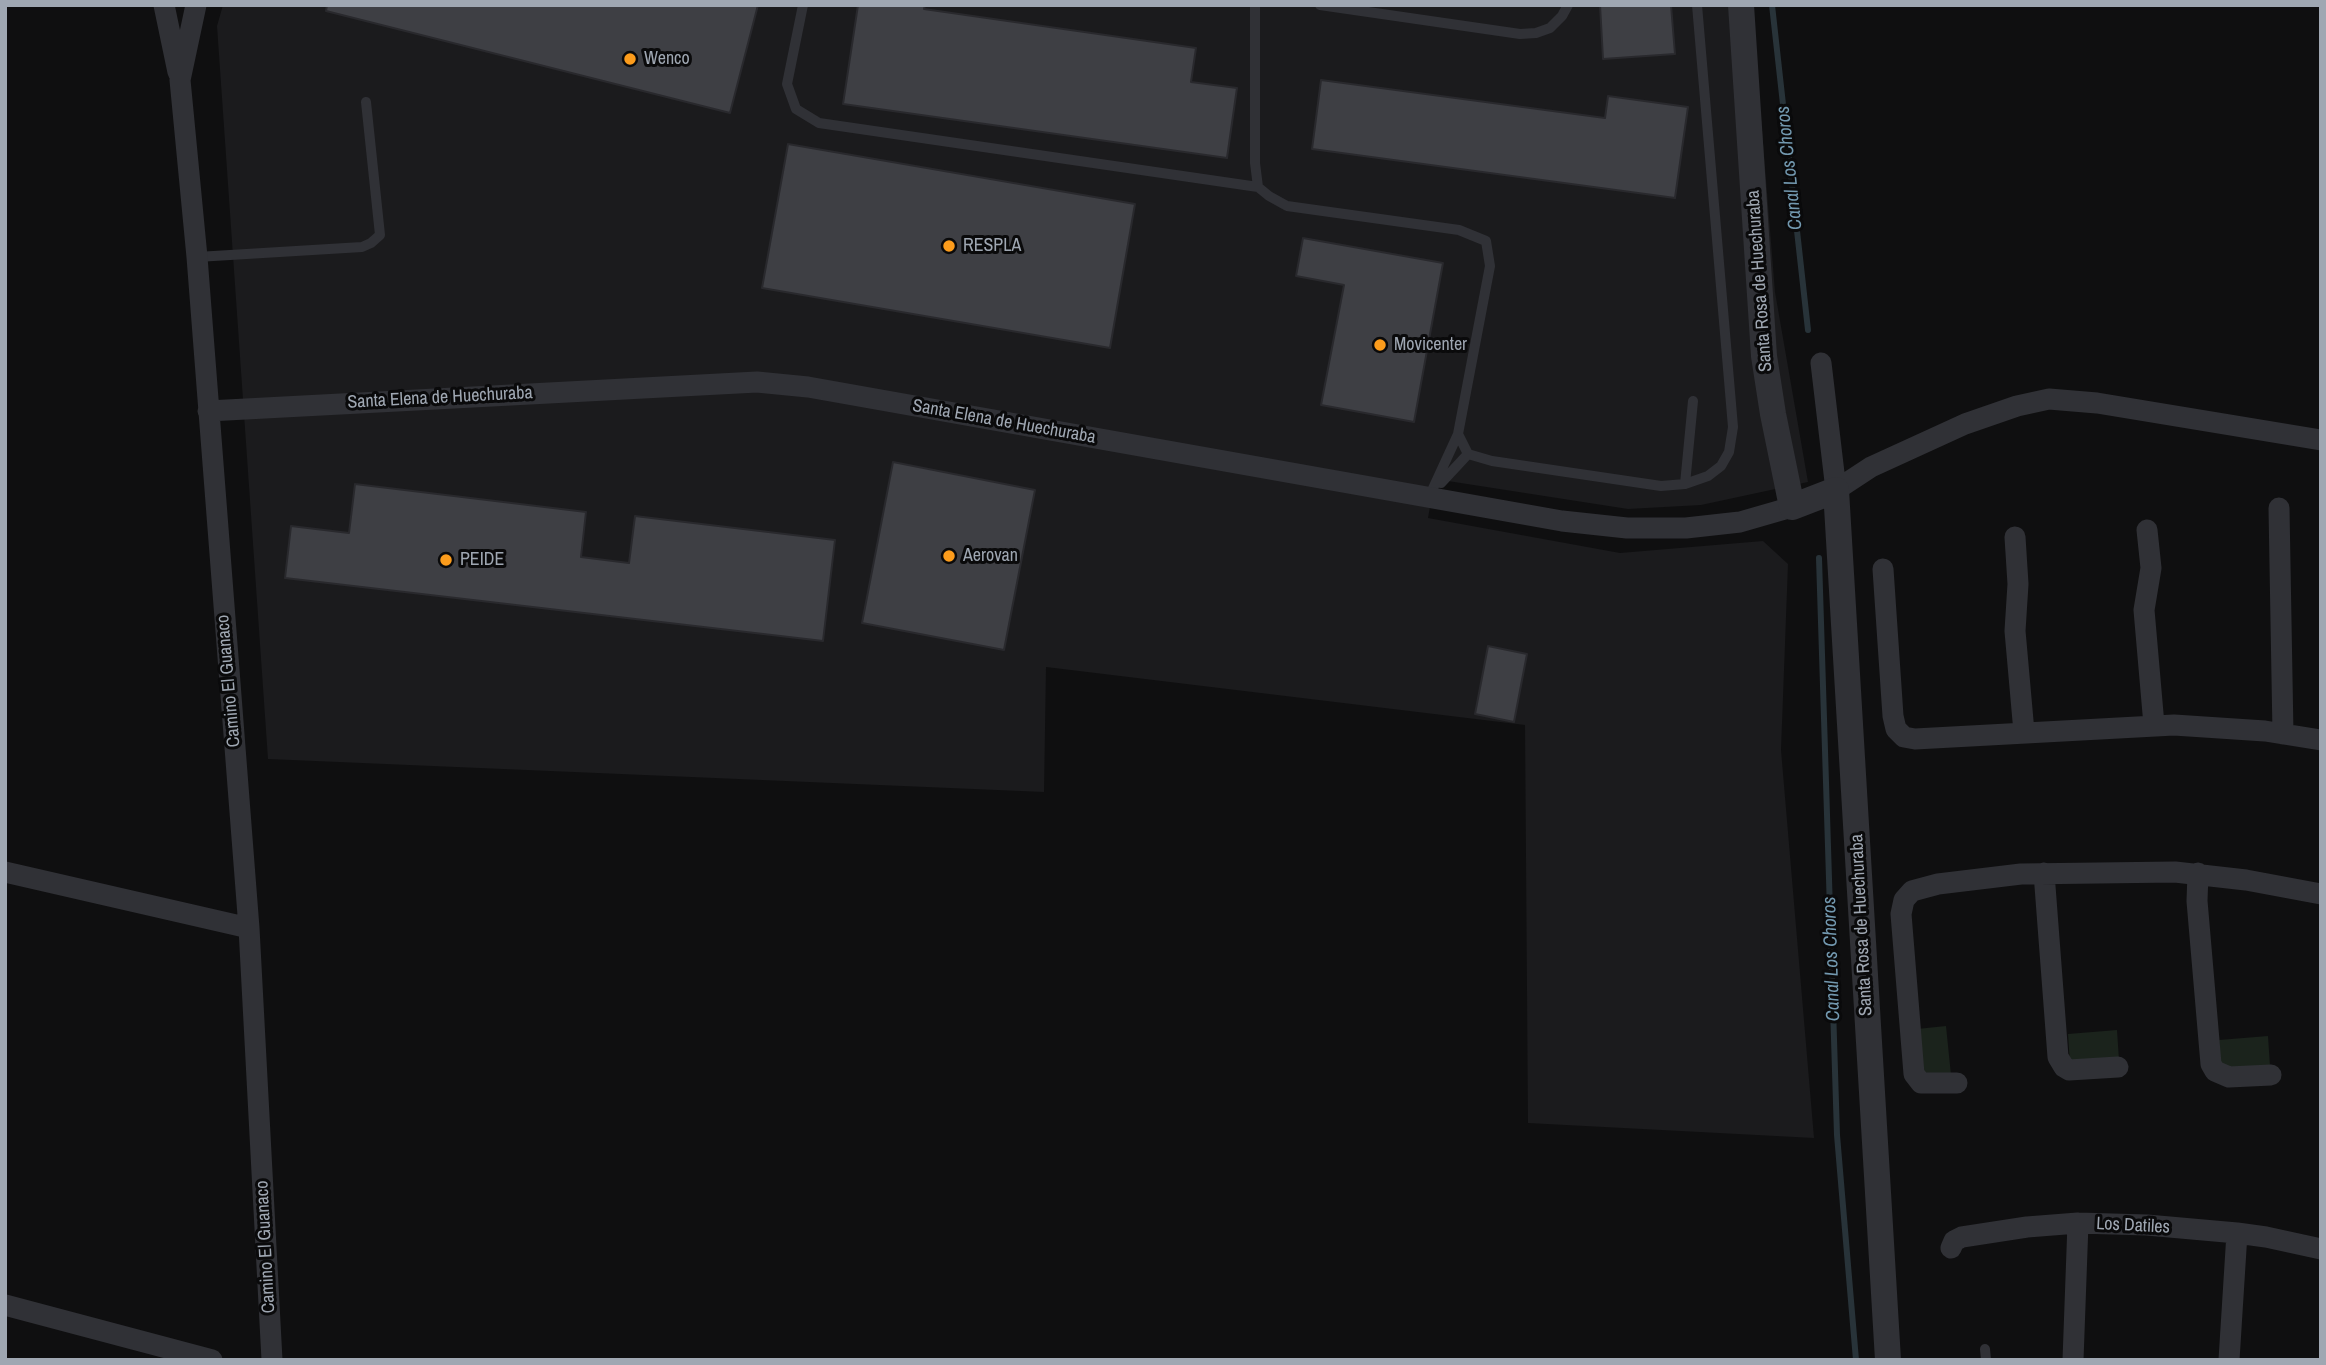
<!DOCTYPE html>
<style>
body{margin:0}
#map{position:relative;width:2326px;height:1365px;overflow:hidden;background:#0f0f10;font-family:"Archivo Narrow",sans-serif}
canvas{display:block}
.frame{position:absolute;inset:0;border:7px solid #9fa7b2;pointer-events:none}
</style>
<div id="map">
<canvas width="2326" height="1365"></canvas>
<div class="frame"></div>
</div>
<script>
const ctx = document.querySelector('canvas').getContext('2d');
ctx.lineJoin = 'round';
function fillPath(path, color) { ctx.fillStyle = color; ctx.fill(path, 'evenodd'); }
const toPath = rows => new Path2D(rows.map(r => 'M' + r).join(''));
function strokePath(path, color, width, dash) { ctx.strokeStyle = color; ctx.lineWidth = width; ctx.lineCap = dash ? 'butt' : 'round'; ctx.setLineDash(dash || []); ctx.stroke(path); }
function write(font, color, halo, rows, align = 'center') {
  ctx.font = font + ' "Archivo Narrow",sans-serif'; ctx.lineWidth = 6; ctx.setLineDash([]); ctx.textBaseline = 'middle'; ctx.strokeStyle = halo; ctx.fillStyle = color; for (const [text, x, y, turn = 0] of rows) {
    ctx.save(); ctx.translate(x, y); ctx.rotate((+turn || 0) * Math.PI / 180); ctx.textAlign = isNaN(turn) ? turn : align; if (halo) ctx.strokeText(text, 0, 0); ctx.fillText(text, 0, 0); ctx.restore();
  }
}
fillPath(toPath([
 [223,5,1752,5,1775,292,1808,482,1701,505,1628,509,1435,479,1428,518,1620,553,1763,541,1788,564,1781,750,1814,1138,1528,1123,1525,725,1046,667,1044,792,268,759,217,26]
]), '#1b1b1d');
fillPath(toPath([
 [1946,1026,1951,1075,1921,1077,1917,1029],
 [2117,1030,2119,1060,2070,1064,2068,1034],
 [2268,1036,2270,1066,2221,1070,2219,1040]
]), '#1b231c');
strokePath(toPath([
 [1772,5,1808,330],
 [1819,558,1837,1135,1856,1360]
]), '#283339', 6);
const building = toPath([
 [327,5,758,5,730,113,326,11,327,5],
 [858,5,925,5,924,9,1196,48,1191,82,1237,88,1227,158,843,104,858,5],
 [1600,5,1671,5,1675,54,1603,59,1600,5],
 [1321,80,1605,118,1608,96,1688,107,1675,198,1312,149,1321,80],
 [788,144,1135,204,1110,348,762,288,788,144],
 [1303,238,1443,263,1414,422,1321,405,1344,285,1296,276,1303,238],
 [893,462,1035,490,1004,650,862,623,893,462],
 [355,484,586,512,581,557,629,563,635,516,835,540,823,641,285,578,291,526,349,533,355,484],
 [1488,646,1527,654,1514,722,1475,714,1488,646]
]);
fillPath(building, '#3e3f44');
strokePath(building, '#29292d', 2);
strokePath(toPath([
 [803,5,787,84,796,109,819,123,1258,187,1269,196,1287,206,1459,230,1486,241,1490,266,1458,434,1429,497],
 [1255,5,1255,163,1258,187],
 [1320,5,1520,34,1536,33,1550,28,1562,16,1568,5],
 [197,257,362,247,371,243,380,235,366,102],
 [1458,434,1468,454,1492,461,1661,486,1685,484,1708,476,1721,466,1729,452,1733,427,1697,5],
 [1441,483,1468,454],
 [1685,484,1693,401],
 [1985,1349,1986,1360]
]), '#303136', 10);
strokePath(toPath([
 [164,5,178,72],
 [196,5,180,80,197,257,249,928,272,1360],
 [1821,363,1836,490,1871,467,1965,424,2017,406,2049,399,2097,403,2321,440],
 [208,411,757,382,808,387,1562,521,1627,528,1686,528,1740,522,1792,507],
 [2279,508,2283,734],
 [2147,530,2151,568,2144,610,2154,725],
 [2015,537,2018,584,2015,631,2024,732],
 [1883,569,1893,716,1896,729,1904,737,1915,739,2174,725,2265,731,2321,740],
 [5,872,249,928],
 [2044,873,2058,1057,2064,1067,2069,1070,2118,1067],
 [2198,873,2197,901,2211,1064,2215,1071,2229,1077,2271,1075],
 [1957,1083,1921,1083,1914,1074,1901,914,1904,900,1912,891,1938,884,2021,874,2175,872,2246,880,2321,894],
 [1951,1248,1954,1241,1962,1237,2027,1227,2078,1223,2147,1225,2237,1233,2266,1237,2321,1249],
 [5,1305,212,1360],
 [2073,1360,2078,1223],
 [2229,1360,2237,1233]
]), '#303136', 21);
strokePath(toPath([
 [1741,5,1764,356,1773,414,1792,507,1836,490,1888,1360]
]), '#303136', 26);
for (const [x, y, r, color] of [
 [630,59,7,"#fc9c1c"],
 [949,246,7,"#fc9c1c"],
 [1380,345,7,"#fc9c1c"],
 [949,556,7,"#fc9c1c"],
 [446,560,7,"#fc9c1c"]
]) { const dot = new Path2D(); dot.arc(x, y, r, 0, 2 * Math.PI); ctx.fillStyle = color; ctx.fill(dot); strokePath(dot, '#0a0a0b', 2.5); }
write('18px', '#9fa7b2', '#0a0a0b', [
 ["Wenco",644,59],
 ["RESPLA",963,246],
 ["Movicenter",1394,345],
 ["Aerovan",963,556],
 ["PEIDE",460,560]
], 'left');
write('18px', '#9fa7b2', '#0a0a0b', [
 ["Santa Rosa de Huechuraba",1760,281,-94],
 ["Santa Elena de Huechuraba",440,398,-3],
 ["Santa Elena de Huechuraba",1004,422,10],
 ["Camino El Guanaco",229,681,-95],
 ["Santa Rosa de Huechuraba",1862,925,-93],
 ["Los Datiles",2133,1226,3],
 ["Camino El Guanaco",266,1247,-93]
]);
write('italic 19px', '#7399b0', '#0a0a0b', [
 ["Canal Los Choros",1790,168,-96],
 ["Canal Los Choros",1832,959,-92]
]);
</script>
